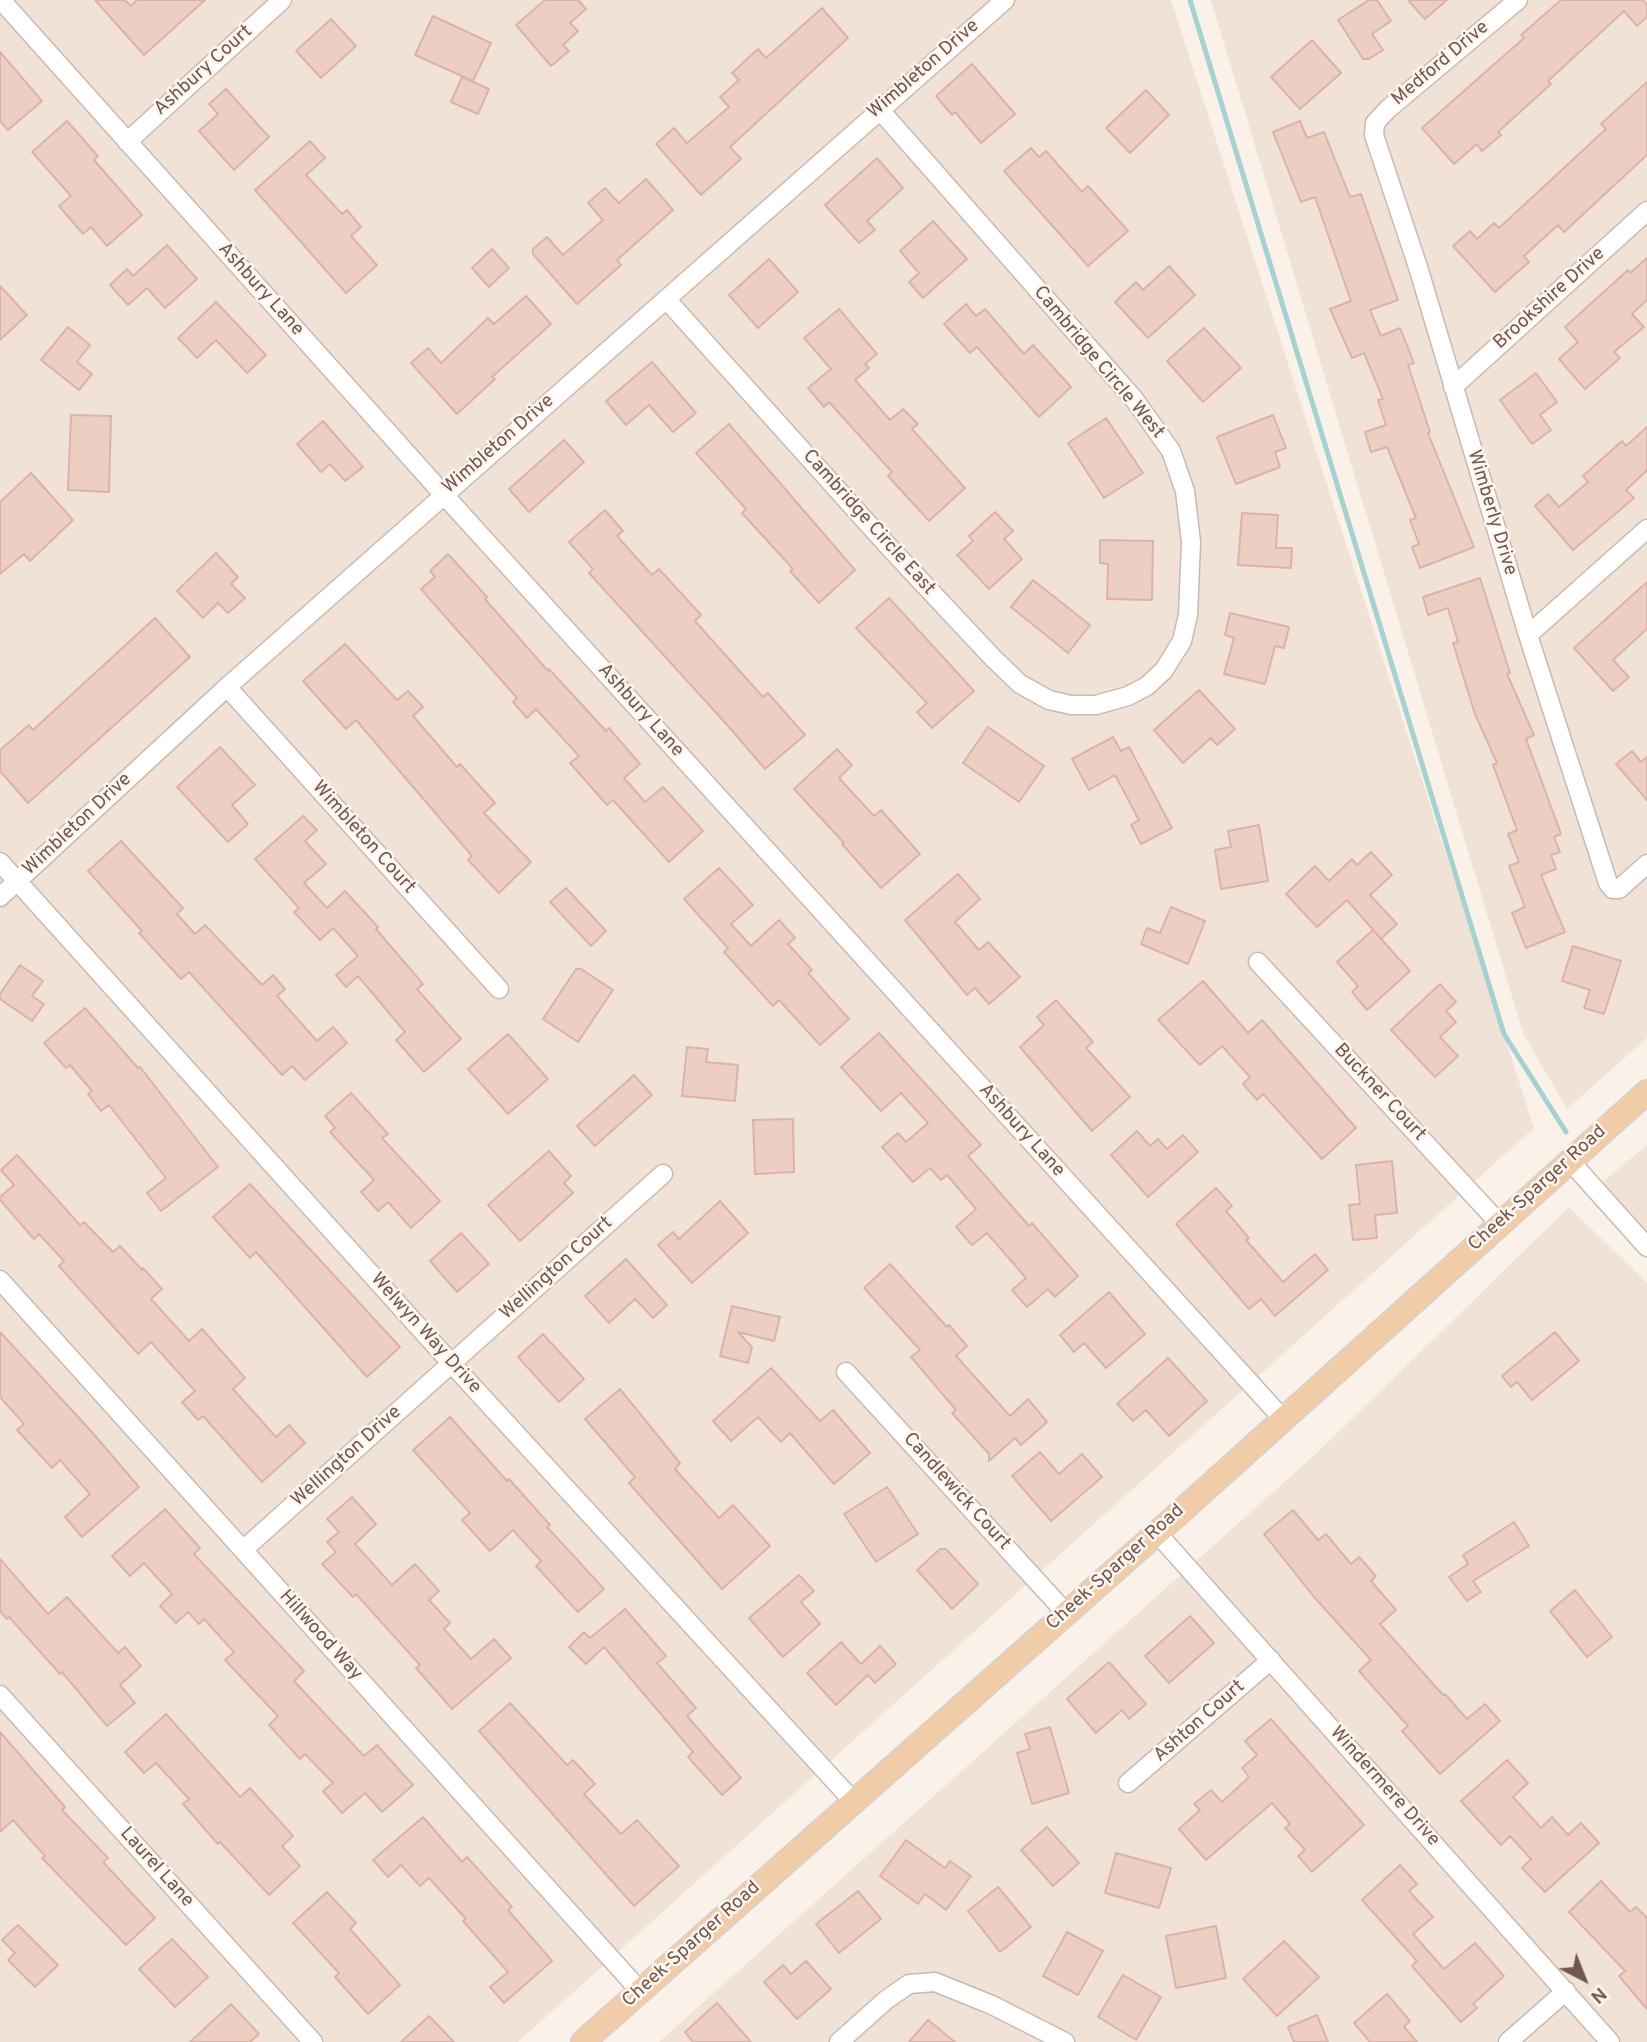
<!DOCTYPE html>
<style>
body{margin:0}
#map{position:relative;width:1647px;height:2042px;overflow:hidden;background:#faf1e8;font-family:Overpass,sans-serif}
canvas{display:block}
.north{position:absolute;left:1549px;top:1944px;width:70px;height:70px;-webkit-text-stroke:5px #fdf5ee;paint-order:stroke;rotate:138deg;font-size:19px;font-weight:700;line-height:28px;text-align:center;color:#71574f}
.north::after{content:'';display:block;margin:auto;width:24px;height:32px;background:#71574f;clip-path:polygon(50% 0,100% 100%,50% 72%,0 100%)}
</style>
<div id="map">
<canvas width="1647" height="2042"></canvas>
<div class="north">N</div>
</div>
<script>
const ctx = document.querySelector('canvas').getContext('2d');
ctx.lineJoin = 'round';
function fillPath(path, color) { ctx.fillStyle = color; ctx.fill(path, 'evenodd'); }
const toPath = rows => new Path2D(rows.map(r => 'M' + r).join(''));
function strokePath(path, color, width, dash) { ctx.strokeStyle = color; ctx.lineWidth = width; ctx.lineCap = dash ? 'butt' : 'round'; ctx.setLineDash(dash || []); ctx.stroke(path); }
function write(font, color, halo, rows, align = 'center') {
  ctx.font = font + ' Overpass,sans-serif'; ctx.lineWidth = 5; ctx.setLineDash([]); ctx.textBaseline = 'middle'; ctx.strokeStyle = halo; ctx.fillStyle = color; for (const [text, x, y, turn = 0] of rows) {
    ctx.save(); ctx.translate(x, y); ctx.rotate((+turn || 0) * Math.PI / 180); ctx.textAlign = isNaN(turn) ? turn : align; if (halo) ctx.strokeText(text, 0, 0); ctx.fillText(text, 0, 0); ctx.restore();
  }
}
fillPath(toPath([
 [0,0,1171,0,1534,1128,518,2042,0,2042],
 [1211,0,1647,0,1647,1038,1567,1109,1523,1033],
 [1647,1145,1647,1234,1599,1185],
 [1569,1207,1647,1283,1647,2042,659,2042,1318,1452]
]), '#f1e2d7');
strokePath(toPath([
 [1190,0,1504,1034,1566,1132]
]), '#a6d1d2', 5);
const building = toPath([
 [95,0,125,0,131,6,137,0,205,0,144,55,95,0],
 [545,0,578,0,586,9,570,23,578,31,563,45,569,51,551,66,516,25,545,0],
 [1369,0,1377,0,1391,21,1372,34,1383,50,1369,59,1363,59,1338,20,1369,0],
 [1408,0,1447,0,1425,19,1408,0],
 [1561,0,1643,0,1647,5,1647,17,1637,26,1624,11,1548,81,1551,84,1498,132,1501,135,1482,151,1477,144,1454,164,1422,128,1524,38,1521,35,1561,0],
 [822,8,848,38,730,147,741,159,701,195,656,144,674,128,687,143,729,107,720,97,739,80,732,73,758,49,766,58,822,8],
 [433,16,491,43,473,81,415,55,433,16],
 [331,19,356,46,321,78,296,51,331,19],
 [1312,40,1341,73,1300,109,1271,77,1312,40],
 [0,52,42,101,8,130,0,121,0,52],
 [972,64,1015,114,981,143,955,112,952,115,936,96,972,64],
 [462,77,489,89,478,114,451,102,462,77],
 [1647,82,1647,155,1564,232,1558,225,1524,256,1529,262,1495,292,1453,246,1470,231,1477,239,1494,223,1499,228,1606,129,1601,124,1647,82],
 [226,89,269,137,234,170,199,131,218,114,209,104,226,89],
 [1146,90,1169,115,1130,153,1106,128,1146,90],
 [67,121,98,156,94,160,142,215,107,246,91,227,83,234,59,206,71,196,32,152,67,121],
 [1300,121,1307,138,1324,132,1350,197,1361,194,1398,300,1370,310,1381,336,1400,328,1414,363,1408,365,1430,432,1428,433,1474,547,1420,568,1412,547,1419,544,1410,520,1416,518,1387,447,1371,452,1365,432,1386,425,1378,400,1383,399,1364,353,1352,358,1330,309,1351,301,1315,197,1301,202,1273,132,1300,121],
 [310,141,325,158,306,175,342,214,347,210,361,227,351,236,377,265,346,293,255,190,310,141],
 [1031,148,1039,157,1046,151,1082,192,1088,186,1128,231,1088,266,1004,171,1031,148],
 [877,158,903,188,867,221,875,230,859,243,825,205,877,158],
 [646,179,673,210,617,260,621,265,577,304,533,254,533,249,547,237,563,255,603,220,588,203,605,188,619,203,646,179],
 [933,221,967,259,923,298,909,282,919,273,900,251,933,221],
 [167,245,197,279,165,308,147,288,128,305,110,285,127,269,133,276,167,245],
 [492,249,509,268,489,287,472,268,492,249],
 [1647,258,1647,300,1632,314,1644,327,1614,352,1620,358,1585,389,1559,359,1578,342,1565,327,1628,270,1630,273,1647,258],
 [769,259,798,292,758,328,729,295,769,259],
 [1169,266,1195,295,1148,338,1115,302,1136,282,1143,290,1169,266],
 [0,286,27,315,0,340,0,286],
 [526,296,551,324,492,377,495,379,457,414,411,363,428,348,441,363,488,318,494,324,526,296],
 [216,302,266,355,247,373,216,340,197,358,178,338,216,302],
 [966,304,976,316,985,309,1024,354,1033,345,1071,387,1039,417,977,347,970,353,944,324,966,304],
 [839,309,877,354,865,364,869,368,855,380,890,420,903,409,918,424,912,429,965,488,929,521,888,476,892,472,829,402,824,407,808,388,831,369,804,338,839,309],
 [68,327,90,345,77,362,92,374,79,390,41,360,68,327],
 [1204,328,1241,368,1203,402,1167,361,1204,328],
 [652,362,696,413,673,432,649,405,626,425,606,401,652,362],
 [1536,373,1557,402,1540,415,1551,430,1532,444,1500,400,1536,373],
 [71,415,111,416,109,492,68,490,71,415],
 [1273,415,1286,448,1275,452,1280,467,1236,484,1217,437,1273,415],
 [1106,418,1143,473,1104,498,1068,443,1106,418],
 [323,421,363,467,345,481,330,464,321,472,297,444,323,421],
 [729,424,855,570,819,603,790,571,793,569,742,513,746,509,696,453,729,424],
 [1647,427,1647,470,1626,490,1634,498,1573,550,1535,506,1548,494,1559,507,1588,482,1583,476,1622,441,1626,446,1647,427],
 [564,440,584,462,529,512,509,489,564,440],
 [31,473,73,520,30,561,24,554,0,574,0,502,31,473],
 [605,510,623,531,617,536,652,575,659,569,701,615,695,621,763,697,768,693,805,735,765,769,729,727,589,573,593,569,569,542,605,510],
 [995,512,1013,531,1004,539,1022,559,989,589,957,555,973,541,969,536,995,512],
 [1242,513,1278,515,1276,548,1292,548,1291,568,1238,565,1242,513],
 [1100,540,1153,541,1152,600,1107,599,1108,564,1100,563,1100,540],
 [216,553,238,577,231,584,245,598,228,613,218,603,203,618,177,591,216,553],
 [448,554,487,597,485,599,548,671,549,669,606,731,609,728,640,764,624,778,645,802,663,787,703,831,669,862,613,800,607,805,570,763,579,756,536,709,527,718,513,702,517,698,421,589,435,577,430,571,448,554],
 [1480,578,1510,673,1507,674,1534,735,1526,739,1561,834,1554,837,1560,852,1551,855,1556,869,1541,875,1565,932,1526,948,1512,913,1525,907,1509,866,1519,862,1508,834,1517,830,1493,765,1497,763,1475,714,1453,643,1458,642,1448,608,1428,615,1423,597,1480,578],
 [1033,580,1090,625,1068,653,1011,607,1033,580],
 [1647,582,1647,629,1613,660,1629,677,1613,691,1574,648,1647,582],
 [889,598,974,691,932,728,917,712,927,703,856,628,889,598],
 [1230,613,1289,627,1284,648,1275,646,1265,684,1224,674,1234,638,1225,635,1230,613],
 [155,618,190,657,28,803,0,771,0,750,29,725,33,730,155,618],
 [345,644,397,700,408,691,423,707,413,716,457,767,460,764,495,803,484,813,531,862,499,893,468,860,472,856,356,720,346,729,303,681,345,644],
 [1199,690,1235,729,1217,745,1211,738,1183,763,1154,730,1199,690],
 [988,727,1044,766,1019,802,963,763,988,727],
 [1113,737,1121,751,1129,747,1172,828,1141,844,1131,825,1139,820,1115,775,1089,790,1072,759,1113,737],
 [220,747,255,785,232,805,248,824,228,842,177,787,220,747],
 [837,749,852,765,839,778,874,816,881,810,920,854,881,888,842,844,844,843,794,789,837,749],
 [1632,751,1641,762,1647,757,1647,800,1616,764,1632,751],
 [303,816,317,830,305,841,326,864,304,883,327,908,345,891,378,927,376,929,423,984,417,989,461,1039,424,1072,396,1040,405,1032,358,976,346,987,336,975,358,956,333,928,320,940,294,912,299,908,255,859,303,816],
 [1259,825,1268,881,1221,889,1215,850,1231,847,1228,831,1259,825],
 [121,841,183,908,177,914,195,934,205,925,262,985,273,975,285,989,277,996,317,1041,333,1027,347,1043,305,1080,292,1066,282,1075,189,972,181,979,139,933,142,931,88,871,121,841],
 [1371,852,1392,875,1370,895,1397,924,1381,939,1347,900,1317,927,1286,894,1315,866,1329,881,1352,859,1357,865,1371,852],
 [719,868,753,905,731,924,751,946,779,920,795,938,788,944,812,970,808,973,849,1019,820,1045,779,1000,773,1006,724,952,728,948,684,899,719,868],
 [958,874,980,899,955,922,979,950,988,942,1020,977,989,1004,975,988,967,995,905,920,958,874],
 [566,888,606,931,591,946,550,902,566,888],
 [1171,907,1205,921,1188,964,1141,944,1147,928,1160,933,1171,907],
 [1373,930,1410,971,1367,1010,1352,992,1358,986,1337,962,1373,930],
 [1573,946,1621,961,1604,1014,1584,1008,1590,990,1562,981,1573,946],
 [20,965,43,981,32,996,44,1004,32,1021,0,999,0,994,20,965],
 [576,969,581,969,613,990,578,1042,543,1019,576,969],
 [1203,981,1248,1033,1262,1020,1356,1128,1322,1159,1263,1094,1257,1100,1243,1084,1250,1077,1222,1046,1200,1065,1158,1020,1203,981],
 [1440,984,1456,1002,1446,1011,1456,1022,1440,1037,1458,1056,1435,1077,1391,1030,1440,984],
 [1056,1000,1093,1042,1086,1048,1130,1097,1092,1131,1020,1047,1044,1025,1037,1017,1056,1000],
 [85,1008,138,1068,140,1067,218,1167,161,1211,147,1193,166,1178,109,1105,101,1111,88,1094,92,1091,70,1065,66,1068,44,1043,85,1008],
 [879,1033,981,1145,968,1156,1029,1226,1032,1223,1078,1276,1055,1297,1048,1289,1027,1307,1012,1290,1026,1278,987,1233,972,1245,956,1227,976,1209,947,1175,941,1180,930,1168,913,1182,882,1147,898,1133,906,1142,928,1123,901,1093,881,1111,841,1067,879,1033],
 [508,1034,548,1079,508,1114,468,1069,508,1034],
 [687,1047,708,1049,706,1062,738,1065,735,1101,682,1096,687,1047],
 [634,1075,652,1095,595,1146,577,1126,634,1075],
 [351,1093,388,1134,382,1138,440,1201,411,1228,388,1202,378,1211,361,1192,374,1180,330,1132,335,1128,325,1116,351,1093],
 [793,1119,794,1172,755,1174,753,1120,793,1119],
 [1137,1131,1150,1146,1158,1139,1167,1149,1183,1135,1198,1152,1148,1197,1111,1155,1137,1131],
 [549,1151,571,1176,564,1183,573,1193,520,1241,488,1205,549,1151],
 [17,1155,80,1225,84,1222,113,1252,120,1246,142,1270,143,1268,162,1289,151,1299,189,1341,202,1329,245,1378,233,1389,276,1437,289,1425,305,1443,262,1482,203,1416,198,1420,182,1402,195,1391,151,1342,138,1354,59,1266,64,1261,39,1234,34,1239,0,1200,0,1197,14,1185,1,1170,17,1155],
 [1392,1161,1397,1213,1375,1215,1377,1238,1353,1240,1349,1205,1360,1204,1356,1165,1392,1161],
 [250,1184,400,1347,367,1377,256,1252,250,1258,213,1217,250,1184],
 [1216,1188,1232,1206,1226,1211,1249,1238,1246,1240,1283,1282,1315,1254,1328,1270,1275,1316,1261,1299,1249,1309,1176,1224,1216,1188],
 [720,1201,748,1233,692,1283,658,1245,673,1232,679,1239,720,1201],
 [461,1233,489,1264,457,1292,430,1261,461,1233],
 [626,1259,667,1305,653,1318,635,1299,609,1323,585,1296,626,1259],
 [890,1264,947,1327,949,1325,967,1346,956,1356,1010,1416,1028,1399,1047,1422,1021,1445,1015,1438,989,1461,989,1454,952,1413,956,1410,911,1357,920,1350,864,1288,890,1264],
 [1109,1292,1145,1334,1106,1368,1084,1343,1074,1352,1060,1335,1109,1292],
 [732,1306,780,1317,774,1341,738,1332,752,1347,748,1363,720,1356,732,1306],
 [0,1332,91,1431,139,1487,82,1537,65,1517,90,1494,60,1460,52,1468,17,1430,24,1424,0,1397,0,1332],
 [1555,1332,1579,1361,1532,1400,1517,1382,1511,1387,1502,1376,1555,1332],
 [543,1334,584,1379,559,1402,518,1357,543,1334],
 [1168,1358,1207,1401,1169,1436,1146,1410,1133,1421,1117,1404,1168,1358],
 [771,1368,820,1421,833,1410,870,1453,834,1484,790,1433,781,1442,758,1417,731,1441,713,1421,771,1368],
 [620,1389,680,1463,675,1469,719,1518,733,1505,770,1546,722,1589,629,1483,635,1477,585,1419,620,1389],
 [450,1417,507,1481,509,1479,550,1525,547,1527,604,1589,578,1612,536,1566,541,1561,513,1530,490,1551,462,1520,470,1513,413,1450,450,1417],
 [1040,1452,1059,1474,1082,1454,1102,1477,1051,1521,1012,1476,1040,1452],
 [887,1487,918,1534,876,1562,844,1514,887,1487],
 [352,1497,376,1524,355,1544,392,1585,415,1564,439,1591,429,1600,450,1623,444,1629,471,1659,494,1639,511,1658,452,1709,416,1668,420,1665,356,1594,353,1597,322,1564,336,1552,327,1542,339,1532,327,1519,352,1497],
 [165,1509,200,1548,194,1554,304,1671,294,1681,364,1756,377,1745,413,1785,382,1812,365,1793,342,1813,323,1791,333,1783,305,1754,300,1759,269,1725,278,1716,225,1660,234,1652,204,1619,199,1624,188,1612,176,1623,160,1606,172,1594,144,1563,130,1576,112,1556,165,1509],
 [1293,1510,1318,1540,1326,1534,1351,1564,1359,1557,1376,1576,1371,1581,1396,1610,1380,1624,1443,1695,1445,1694,1467,1719,1485,1704,1500,1721,1440,1774,1402,1731,1408,1726,1359,1671,1371,1660,1314,1597,1264,1534,1293,1510],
 [1514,1522,1529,1546,1473,1581,1481,1592,1467,1601,1449,1577,1468,1564,1463,1555,1514,1522],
 [940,1549,946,1549,978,1584,952,1609,917,1570,940,1549],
 [0,1559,48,1614,67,1597,118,1653,125,1647,141,1666,120,1685,135,1703,107,1726,62,1672,60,1674,9,1617,7,1619,0,1611,0,1559],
 [799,1575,814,1591,801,1602,820,1624,783,1657,749,1618,799,1575],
 [1575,1590,1612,1637,1587,1657,1550,1611,1575,1590],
 [625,1609,666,1656,657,1663,696,1708,687,1716,741,1778,722,1795,688,1757,693,1752,604,1647,586,1664,569,1647,584,1632,590,1638,625,1609],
 [1190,1616,1214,1643,1169,1683,1145,1656,1190,1616],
 [841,1642,861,1664,880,1646,896,1664,875,1683,868,1675,836,1705,807,1673,841,1642],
 [1109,1662,1146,1704,1129,1719,1122,1710,1096,1733,1067,1699,1109,1662],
 [510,1703,567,1765,573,1760,595,1784,584,1794,621,1834,637,1820,679,1866,634,1906,479,1731,510,1703],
 [166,1714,240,1797,250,1788,293,1836,282,1846,300,1866,269,1895,220,1842,218,1844,183,1804,189,1799,156,1763,144,1773,125,1752,166,1714],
 [1271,1719,1364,1825,1312,1872,1298,1856,1305,1850,1285,1828,1290,1824,1272,1803,1206,1860,1179,1829,1200,1810,1194,1804,1211,1790,1222,1802,1249,1777,1242,1768,1257,1755,1245,1741,1271,1719],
 [1050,1727,1069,1793,1032,1804,1017,1753,1030,1749,1025,1734,1050,1727],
 [0,1732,65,1807,62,1810,108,1858,103,1862,155,1918,126,1945,42,1858,45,1856,13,1820,0,1832,0,1732],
 [1507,1760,1528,1783,1513,1797,1541,1828,1552,1817,1568,1835,1581,1823,1599,1843,1545,1892,1522,1868,1531,1859,1510,1836,1501,1845,1461,1801,1507,1760],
 [423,1817,462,1862,467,1857,512,1907,508,1910,552,1961,504,2003,490,1987,508,1972,463,1921,466,1919,429,1878,420,1886,401,1865,388,1877,373,1860,423,1817],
 [1047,1827,1079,1863,1053,1886,1021,1850,1047,1827],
 [906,1840,945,1868,950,1861,971,1876,946,1910,925,1894,918,1904,880,1876,906,1840],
 [1116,1853,1171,1868,1159,1908,1105,1893,1116,1853],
 [1400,1865,1417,1884,1409,1891,1433,1917,1413,1934,1444,1969,1475,1943,1504,1976,1473,2004,1477,2008,1461,2022,1412,1966,1417,1961,1362,1900,1400,1865],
 [1601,1881,1630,1912,1636,1907,1647,1918,1647,2009,1619,1976,1625,1971,1569,1912,1601,1881],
 [998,1887,1031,1927,1000,1952,968,1911,998,1887],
 [858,1891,881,1919,839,1953,816,1924,858,1891],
 [327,1892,356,1923,350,1929,400,1985,368,2014,335,1977,339,1973,293,1923,327,1892],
 [18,1925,58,1965,35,1987,8,1960,15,1953,2,1940,18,1925],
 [1216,1926,1226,1978,1176,1988,1166,1936,1216,1926],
 [1067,1932,1103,1951,1078,1995,1043,1976,1067,1932],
 [172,1939,208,1977,175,2007,139,1969,172,1939],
 [1284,1941,1319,1977,1277,2016,1243,1979,1284,1941],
 [806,1961,831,1989,797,2019,764,1982,783,1965,791,1974,806,1961],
 [1123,1975,1161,1997,1136,2040,1098,2017,1123,1975],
 [1387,1994,1410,2021,1404,2027,1417,2042,1370,2042,1354,2023,1387,1994],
 [717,2003,751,2042,693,2042,685,2032,717,2003],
 [231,2004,259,2034,250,2042,190,2042,231,2004],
 [1317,2015,1328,2042,1294,2042,1288,2027,1317,2015],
 [429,2016,454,2042,401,2042,429,2016],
 [928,2020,955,2042,909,2042,928,2020]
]);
fillPath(building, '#eccec3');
strokePath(building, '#ddb3a5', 2);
const minor = toPath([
 [1,0,444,495,1282,1418],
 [1518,0,1388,109,1375,123,1374,135,1418,267,1528,635,1608,883,1613,889,1619,889,1647,864],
 [127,142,282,0],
 [666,299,889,547,993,658,1020,684,1049,700,1071,705,1096,705,1128,696,1147,686,1164,670,1182,641,1188,615,1191,542,1185,491,1171,451,1134,399,879,109],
 [1453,387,1647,211],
 [1528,635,1647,529],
 [227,687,499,989],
 [0,862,452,1364,853,1801],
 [0,897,227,687,1005,0],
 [1258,962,1499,1223],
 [1570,1161,1647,1247],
 [0,1280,641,1992],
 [846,1372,1066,1613],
 [1157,1533,1610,2042],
 [243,1550,663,1174],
 [0,1695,313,2042],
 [1128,1783,1271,1660],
 [839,2042,886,2000,909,1984,935,1982,992,2005,1065,2042],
 [1508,2042,1566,1991]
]);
const major = toPath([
 [583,2042,1157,1533,1647,1092]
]);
strokePath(minor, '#cbb8af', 21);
strokePath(major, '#d7d0ce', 26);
strokePath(minor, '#fff', 18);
strokePath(major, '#f1cca8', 23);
write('19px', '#71574f', '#fdf5ee', [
 ["Medford Drive",1441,64,-40],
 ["Wimbleton Drive",924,70,-41],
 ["Ashbury Court",204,71,-42],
 ["Ashbury Lane",260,290,48],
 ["Brookshire Drive",1550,299,-42],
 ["Cambridge Circle West",1098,363,50],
 ["Wimbleton Drive",499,445,-41],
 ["Wimberly Drive",1491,513,73],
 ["Cambridge Circle East",868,523,48],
 ["Ashbury Lane",640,711,48],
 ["Wimbleton Drive",78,825,-43],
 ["Wimbleton Court",363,838,48],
 ["Buckner Court",1379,1093,47],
 ["Ashbury Lane",1021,1131,48],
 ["Cheek-Sparger Road",1538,1189,-42],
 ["Wellington Court",557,1269,-42],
 ["Welwyn Way Drive",425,1334,48],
 ["Wellington Drive",347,1457,-42],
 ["Candlewick Court",956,1492,48],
 ["Cheek-Sparger Road",1116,1568,-42],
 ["Hillwood Way",320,1636,48],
 ["Ashton Court",1200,1722,-41],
 ["Windermere Drive",1384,1787,48],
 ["Laurel Lane",156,1868,48],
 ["Cheek-Sparger Road",692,1945,-42]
]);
</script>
